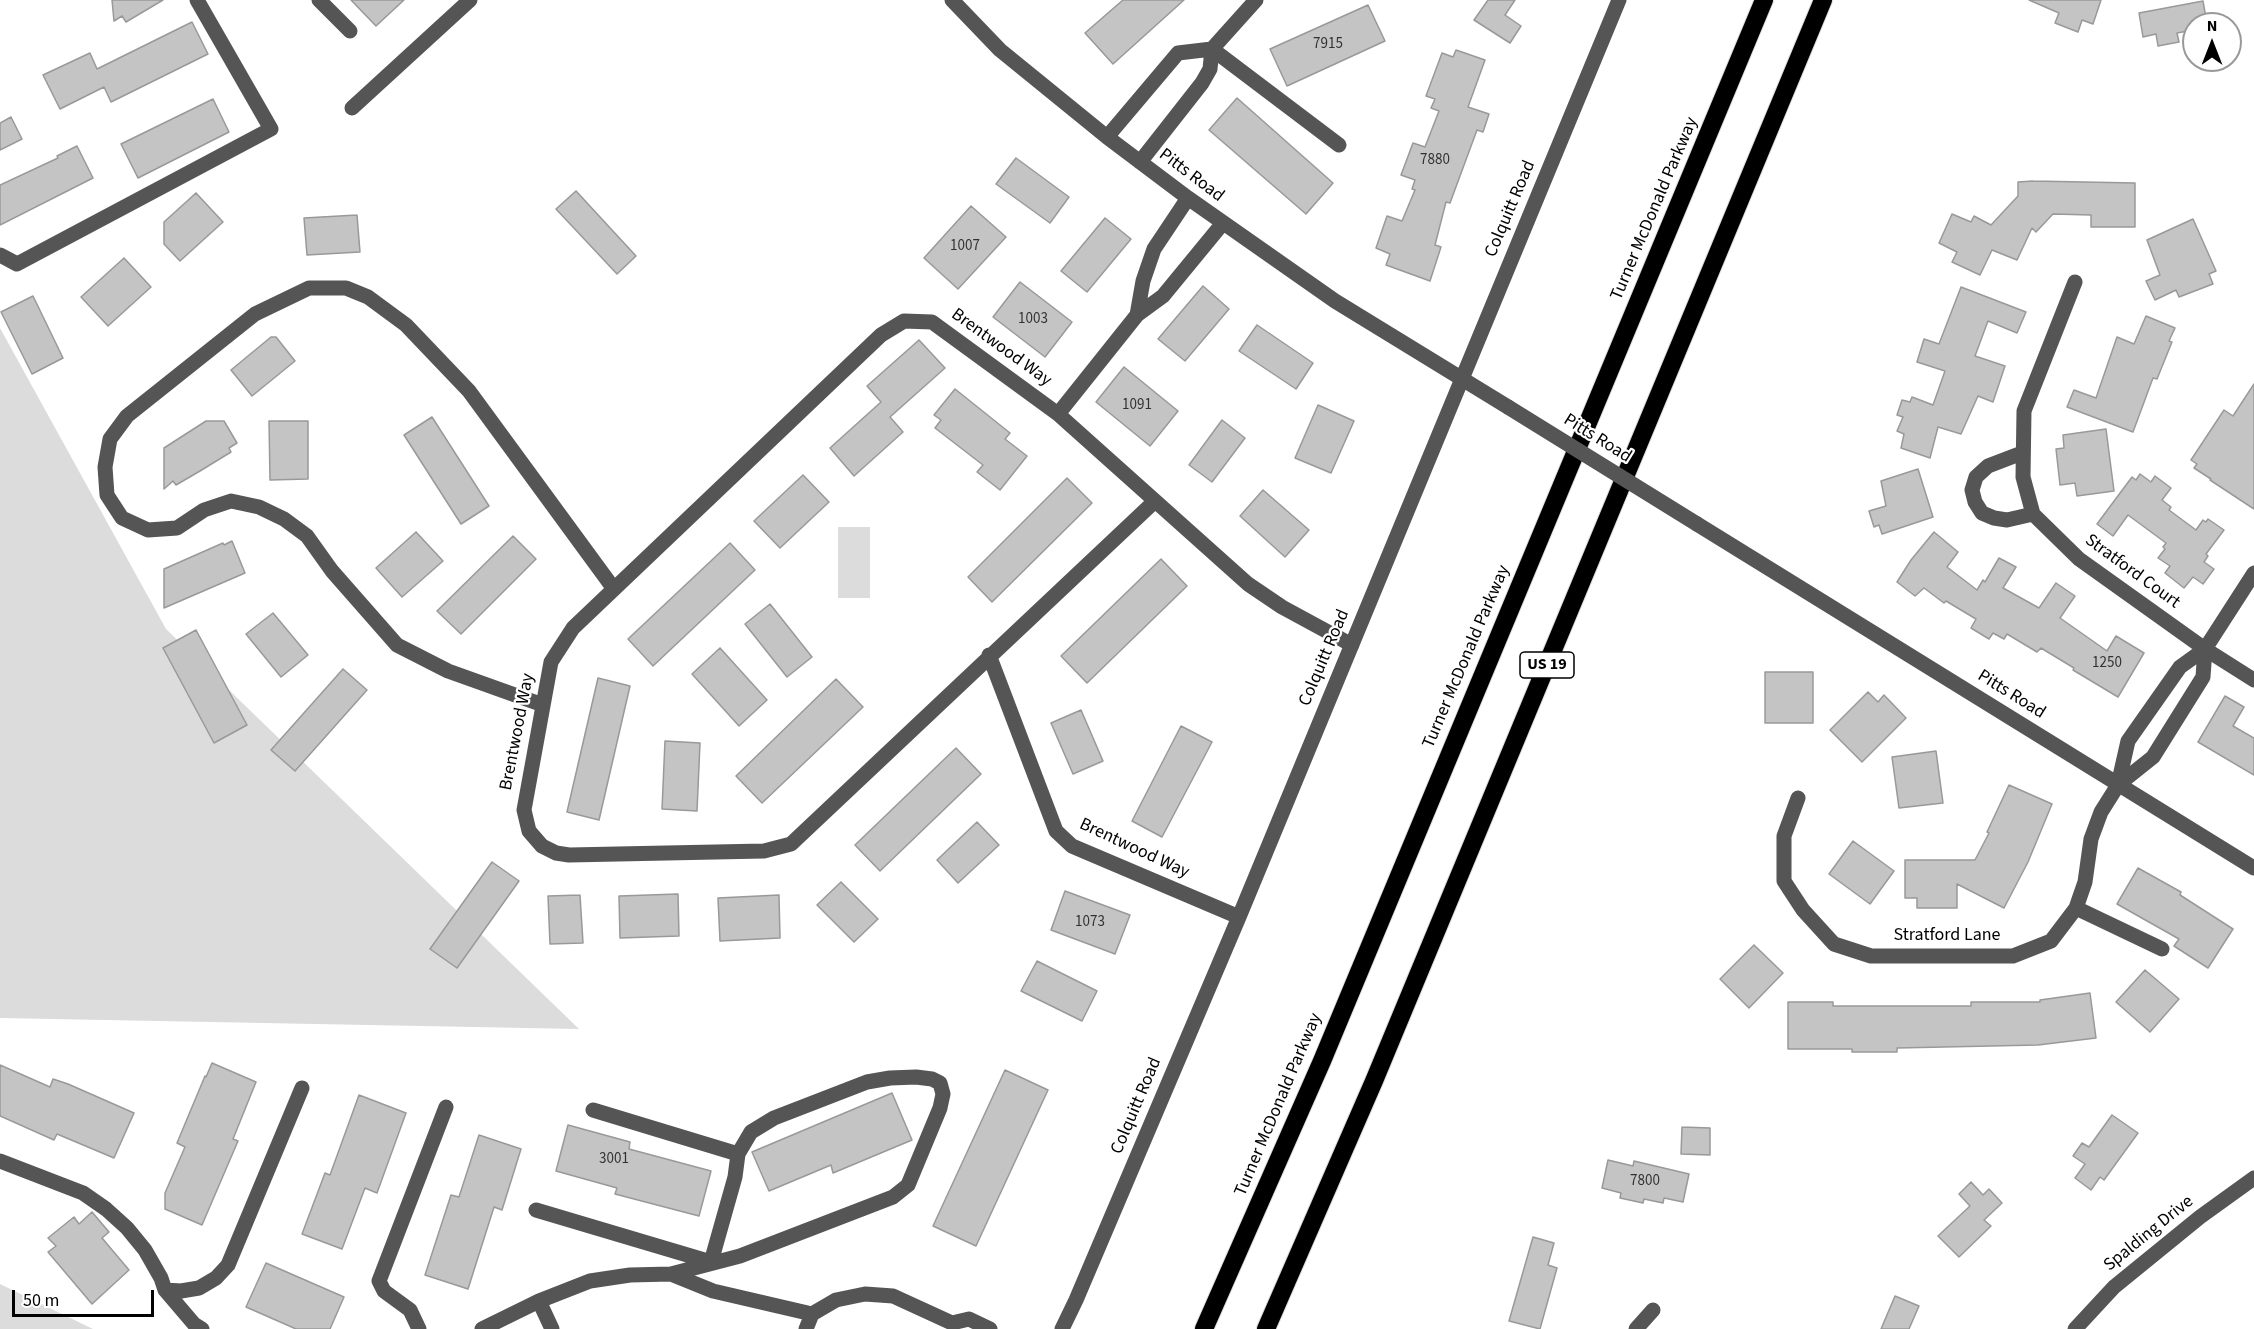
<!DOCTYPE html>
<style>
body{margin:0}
#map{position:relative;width:2254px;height:1329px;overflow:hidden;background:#fff;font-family:"Source Sans 3",sans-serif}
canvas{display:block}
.north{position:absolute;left:2182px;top:12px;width:60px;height:60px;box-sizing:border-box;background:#fff;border:2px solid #999;border-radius:50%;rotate:0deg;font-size:16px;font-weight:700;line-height:24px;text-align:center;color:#000}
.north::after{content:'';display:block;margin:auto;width:21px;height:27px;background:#000;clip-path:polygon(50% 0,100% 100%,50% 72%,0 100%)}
.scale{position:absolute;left:12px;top:1290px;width:142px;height:27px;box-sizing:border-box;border:3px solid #000;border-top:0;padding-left:8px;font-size:18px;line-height:21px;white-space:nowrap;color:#000;-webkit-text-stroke:4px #fff;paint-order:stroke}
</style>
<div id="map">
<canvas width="2254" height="1329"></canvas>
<div class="north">N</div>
<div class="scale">50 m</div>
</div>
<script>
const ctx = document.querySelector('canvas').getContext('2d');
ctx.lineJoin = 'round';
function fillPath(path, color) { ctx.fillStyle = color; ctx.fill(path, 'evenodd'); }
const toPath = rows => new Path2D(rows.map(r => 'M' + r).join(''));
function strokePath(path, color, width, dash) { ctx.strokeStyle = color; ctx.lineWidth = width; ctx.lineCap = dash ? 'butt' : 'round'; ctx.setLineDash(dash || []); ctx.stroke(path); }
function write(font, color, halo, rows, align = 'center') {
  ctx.font = font + ' "Source Sans 3",sans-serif'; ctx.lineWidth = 4.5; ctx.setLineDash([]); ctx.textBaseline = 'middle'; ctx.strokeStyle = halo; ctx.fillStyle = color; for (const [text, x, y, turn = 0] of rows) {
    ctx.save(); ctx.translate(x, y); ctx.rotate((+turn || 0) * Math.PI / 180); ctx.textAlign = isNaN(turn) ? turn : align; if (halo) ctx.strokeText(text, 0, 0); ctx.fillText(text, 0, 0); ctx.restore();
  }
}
fillPath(toPath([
 [0,328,166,629,579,1029,0,1018],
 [838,527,870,527,870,598,838,598],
 [0,1284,93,1329,0,1329]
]), '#dcdcdc');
const building = toPath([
 [112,0,163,0,126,22,122,16,114,21,112,0],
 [351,0,404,0,376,26,351,0],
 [1123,0,1184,0,1113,64,1085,33,1123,0],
 [1488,0,1515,0,1505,15,1521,26,1510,43,1474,20,1488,0],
 [2029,0,2101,0,2093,24,2082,20,2078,32,2055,23,2059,13,2029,0],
 [2203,1,2207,24,2194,24,2194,30,2177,33,2179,42,2158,46,2156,34,2143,37,2139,13,2203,1],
 [1368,5,1385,41,1287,86,1270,49,1368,5],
 [192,22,208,54,111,102,104,87,60,109,43,75,90,53,97,69,192,22],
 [1456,50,1485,60,1468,107,1489,114,1483,132,1477,130,1450,203,1446,202,1435,245,1441,247,1430,281,1386,265,1390,254,1376,248,1387,216,1402,221,1415,190,1412,189,1415,180,1401,175,1413,143,1425,147,1439,111,1431,108,1435,99,1426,96,1442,53,1453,57,1456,50],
 [1237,98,1333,183,1306,214,1209,130,1237,98],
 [213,99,229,132,138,178,121,144,213,99],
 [11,117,22,139,0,150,0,123,11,117],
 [77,146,93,178,0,225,0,185,58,158,57,156,77,146],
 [1016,158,1069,197,1050,223,996,184,1016,158],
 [2033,181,2135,183,2135,227,2091,227,2091,215,2053,214,2036,232,2032,228,2017,260,1992,250,1980,275,1952,262,1957,252,1939,243,1952,214,1971,222,1974,216,1991,225,2018,196,2018,182,2033,181],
 [576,191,636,256,617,274,556,209,576,191],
 [196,193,223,222,180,261,164,244,164,222,196,193],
 [971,206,1006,237,958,289,924,258,971,206],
 [357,215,360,252,307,255,304,218,357,215],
 [1105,218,1131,239,1087,292,1061,271,1105,218],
 [2193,219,2216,271,2209,274,2213,284,2179,297,2176,290,2155,300,2146,281,2160,275,2147,240,2193,219],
 [124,258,151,287,108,326,81,297,124,258],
 [1020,282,1072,322,1045,357,993,317,1020,282],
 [1203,286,1229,309,1185,361,1158,339,1203,286],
 [1961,287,2026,312,2017,333,1988,321,1975,356,2005,366,1993,402,1978,396,1961,434,1938,427,1930,458,1901,448,1904,434,1897,431,1903,417,1897,415,1902,400,1910,402,1912,397,1933,405,1945,371,1917,362,1924,339,1939,344,1961,287],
 [33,296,63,358,32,374,1,312,33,296],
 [2146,316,2175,328,2169,341,2172,342,2157,379,2153,378,2133,432,2067,407,2074,390,2096,398,2117,337,2134,344,2146,316],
 [1257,325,1313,363,1296,389,1239,351,1257,325],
 [271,337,276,337,295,361,252,396,231,370,271,337],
 [919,340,945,368,890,417,903,432,854,476,830,448,881,402,867,386,919,340],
 [1124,367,1178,411,1150,446,1096,402,1124,367],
 [2254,384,2254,509,2210,480,2211,479,2194,468,2197,464,2191,460,2224,410,2233,416,2254,384],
 [955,389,1010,433,1005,439,1027,456,1000,490,977,472,983,465,935,428,941,420,934,415,955,389],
 [1318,405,1354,421,1331,473,1295,458,1318,405],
 [432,417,489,506,461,524,404,435,432,417],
 [1222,420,1245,438,1212,482,1189,465,1222,420],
 [206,421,224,421,237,443,229,448,231,452,200,471,176,485,173,481,164,489,164,448,206,421],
 [269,421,308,421,308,479,270,480,269,421],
 [2106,429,2114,491,2077,496,2075,483,2060,485,2056,449,2064,448,2063,435,2106,429],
 [1918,469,1933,517,1882,534,1879,525,1874,527,1869,511,1886,506,1881,481,1918,469],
 [2140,474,2151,482,2155,476,2171,488,2162,500,2171,507,2169,510,2196,530,2203,520,2206,522,2208,519,2224,530,2206,554,2208,556,2204,562,2214,569,2203,584,2193,577,2184,588,2165,573,2170,566,2158,558,2165,549,2163,547,2166,543,2128,515,2113,536,2097,524,2132,477,2136,480,2140,474],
 [803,475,829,502,780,548,754,521,803,475],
 [1067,478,1092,503,992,602,968,577,1067,478],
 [1263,490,1309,530,1285,557,1240,516,1263,490],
 [416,532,443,561,402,597,376,568,416,532],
 [1934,532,1958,552,1947,567,1977,590,1983,580,1985,582,1999,558,2016,567,2003,588,2039,608,2056,583,2075,596,2060,618,2107,651,2116,636,2144,653,2118,697,2073,670,2074,668,2041,648,2037,652,2007,634,2004,639,1993,633,1989,639,1971,628,1976,619,1946,601,1944,603,1924,588,1915,596,1897,582,1911,560,1934,532],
 [513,536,536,559,461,634,437,611,513,536],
 [232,541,245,573,164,608,164,569,223,543,224,545,232,541],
 [730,543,755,570,653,666,628,639,730,543],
 [1161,559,1187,586,1087,683,1061,656,1161,559],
 [770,604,812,657,787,677,745,624,770,604],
 [273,613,308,655,281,677,246,634,273,613],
 [196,630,247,725,214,743,163,648,196,630],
 [720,648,767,700,739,726,692,674,720,648],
 [343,669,367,690,295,771,271,750,343,669],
 [1765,672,1813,672,1813,723,1765,723,1765,672],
 [598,678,630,686,599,820,567,812,598,678],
 [836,679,863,707,762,803,736,776,836,679],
 [1868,692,1878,702,1884,695,1906,718,1862,762,1830,730,1868,692],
 [2225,696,2244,707,2233,726,2254,738,2254,775,2198,742,2225,696],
 [1081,710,1103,761,1073,774,1051,723,1081,710],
 [1181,726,1212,742,1162,837,1132,821,1181,726],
 [665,741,700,743,697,811,662,809,665,741],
 [956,748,981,774,880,871,855,845,956,748],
 [1936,751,1943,803,1899,808,1892,757,1936,751],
 [2009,785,2052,804,2028,862,2004,908,1957,884,1957,908,1917,908,1917,898,1905,898,1905,860,1975,860,1989,833,1987,832,2009,785],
 [977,822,999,845,958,883,937,860,977,822],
 [1853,841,1894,871,1870,904,1829,874,1853,841],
 [492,862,519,881,457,968,430,949,492,862],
 [2138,868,2181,892,2180,895,2233,929,2208,968,2174,946,2179,939,2117,904,2138,868],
 [841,882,878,919,854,942,817,905,841,882],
 [1065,891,1130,915,1115,954,1051,930,1065,891],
 [678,894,679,936,620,938,619,896,678,894],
 [580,895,583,943,550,944,548,896,580,895],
 [779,895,780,938,720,941,718,898,779,895],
 [1754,945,1783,973,1749,1008,1720,979,1754,945],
 [1037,961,1097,991,1082,1021,1021,991,1037,961],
 [2145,970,2179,999,2150,1032,2116,1002,2145,970],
 [2090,993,2096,1038,2038,1045,1897,1048,1897,1052,1852,1052,1852,1049,1788,1049,1788,1002,1833,1002,1833,1006,1971,1006,1971,1002,2040,1002,2040,1000,2090,993],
 [212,1063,256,1082,233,1139,238,1141,202,1225,165,1209,165,1193,185,1147,177,1143,205,1076,206,1077,212,1063],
 [0,1065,50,1087,53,1079,68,1084,134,1113,114,1158,57,1134,54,1140,0,1116,0,1065],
 [1005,1070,1048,1090,976,1246,933,1226,1005,1070],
 [892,1093,912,1140,833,1173,831,1165,769,1191,752,1152,892,1093],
 [359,1095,406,1113,377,1193,365,1188,342,1249,302,1234,325,1173,330,1175,359,1095],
 [2112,1115,2138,1133,2104,1180,2100,1177,2091,1190,2075,1178,2085,1164,2073,1156,2082,1143,2089,1147,2112,1115],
 [568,1125,630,1142,629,1149,711,1171,699,1216,615,1194,617,1188,556,1171,568,1125],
 [1682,1127,1710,1128,1710,1155,1681,1154,1682,1127],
 [479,1135,521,1149,502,1210,494,1207,468,1289,425,1275,451,1195,459,1197,479,1135],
 [1608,1160,1633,1166,1634,1161,1689,1174,1683,1202,1664,1198,1663,1203,1644,1199,1643,1203,1620,1198,1621,1193,1602,1188,1608,1160],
 [1971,1182,1983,1195,1989,1189,2002,1203,1984,1220,1991,1226,1959,1257,1938,1236,1970,1206,1959,1194,1971,1182],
 [92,1212,109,1232,102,1238,129,1270,92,1304,48,1252,56,1246,48,1238,74,1217,79,1224,92,1212],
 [1533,1237,1554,1243,1548,1265,1557,1268,1540,1329,1509,1321,1533,1237],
 [266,1263,344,1297,330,1329,296,1329,246,1307,266,1263],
 [1895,1296,1919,1306,1909,1329,1881,1329,1895,1296]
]);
fillPath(building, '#c4c4c4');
strokePath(building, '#999', 1.5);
const highway = toPath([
 [1204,1329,1322,1061,1764,0],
 [1266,1329,1374,1081,1823,0]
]);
strokePath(highway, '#dbdbdb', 20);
strokePath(toPath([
 [319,0,350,31],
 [952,0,1000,50,1107,137,1188,198,1335,301,1508,407],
 [1212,49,1339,145],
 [352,108,470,0],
 [1107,137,1178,53,1212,49],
 [1140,162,1202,83,1210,69,1212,49,1256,0],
 [0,255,17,264,271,129,197,0],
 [2075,282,2024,411,2023,477,2033,514,2079,559,2205,649,2254,680],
 [1137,315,1143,281,1154,249,1188,198],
 [1058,414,1137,315,1163,296,1223,223],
 [2022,453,1988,466,1976,477,1972,490,1975,502,1982,513,1994,518,2007,520,2033,514],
 [1155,501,791,844,764,851,569,855,556,853,542,846,529,831,524,810,551,662,573,628,881,335,904,321,932,322,1058,414,1248,584,1282,607,1352,645],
 [1697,524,2254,868],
 [989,655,1056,831,1072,846,1239,917],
 [543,705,448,671,397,645,332,571,307,536,284,519,259,507,231,501,204,510,177,528,148,530,122,518,107,495,105,467,110,439,127,416,255,314,309,288,346,288,368,297,406,325,469,391,614,589],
 [2118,785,2128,741,2180,667,2205,649,2254,573],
 [1798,798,1784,836,1784,881,1803,910,1834,944,1871,956,2013,956,2051,941,2076,908,2085,882,2091,839,2101,812,2118,785,2153,757,2203,677,2205,649],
 [2076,908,2162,949],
 [593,1110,738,1154],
 [0,1161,83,1193,106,1209,127,1228,145,1250,161,1278,165,1290,194,1324,202,1329],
 [536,1210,711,1262],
 [671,1274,740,1256,893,1197,908,1185,940,1108,943,1094,940,1083,932,1079,916,1077,890,1078,867,1082,774,1118,751,1132,738,1154,735,1177,711,1262],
 [165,1290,181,1291,199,1288,216,1278,228,1265,302,1088],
 [539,1301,552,1329],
 [419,1329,410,1310,384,1291,379,1281,446,1107],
 [482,1329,539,1301,590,1281,630,1275,671,1274,713,1291,812,1314],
 [806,1329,812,1314,836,1300,865,1294,893,1296,952,1323,969,1319,990,1329],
 [1062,1329,1076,1300,1239,917,1619,0],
 [1636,1329,1653,1310],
 [2075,1329,2114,1287,2200,1217,2254,1178]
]), '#555', 15);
strokePath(highway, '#000', 18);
strokePath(toPath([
 [1508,407,1697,524]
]), '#555', 15);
write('15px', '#313131', null, [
 ["7915",1328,45],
 ["7880",1435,161],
 ["1007",965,247],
 ["1003",1033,320],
 ["1091",1137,406],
 ["1250",2107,664],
 ["1073",1090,923],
 ["3001",614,1160],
 ["7800",1645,1182]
]);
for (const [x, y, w] of [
 [1547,665,54]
]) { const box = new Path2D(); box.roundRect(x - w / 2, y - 13, w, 26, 4.5); ctx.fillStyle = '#fff'; ctx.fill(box); strokePath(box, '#000', 1.5); }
write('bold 16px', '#000', null, [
 ["US 19",1547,665]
]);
write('18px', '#000', '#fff', [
 ["Pitts Road",1191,176,37],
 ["Colquitt Road",1511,209,-67],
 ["Turner McDonald Parkway",1655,209,-67],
 ["Brentwood Way",1001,348,36],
 ["Pitts Road",1597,439,32],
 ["Stratford Court",2132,572,36],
 ["Turner McDonald Parkway",1467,657,-67],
 ["Colquitt Road",1325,658,-67],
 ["Pitts Road",2011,695,32],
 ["Brentwood Way",518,732,-79],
 ["Brentwood Way",1134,849,25],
 ["Stratford Lane",1947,936],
 ["Turner McDonald Parkway",1279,1105,-67],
 ["Colquitt Road",1137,1106,-67],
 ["Spalding Drive",2149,1234,-39]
]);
</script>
